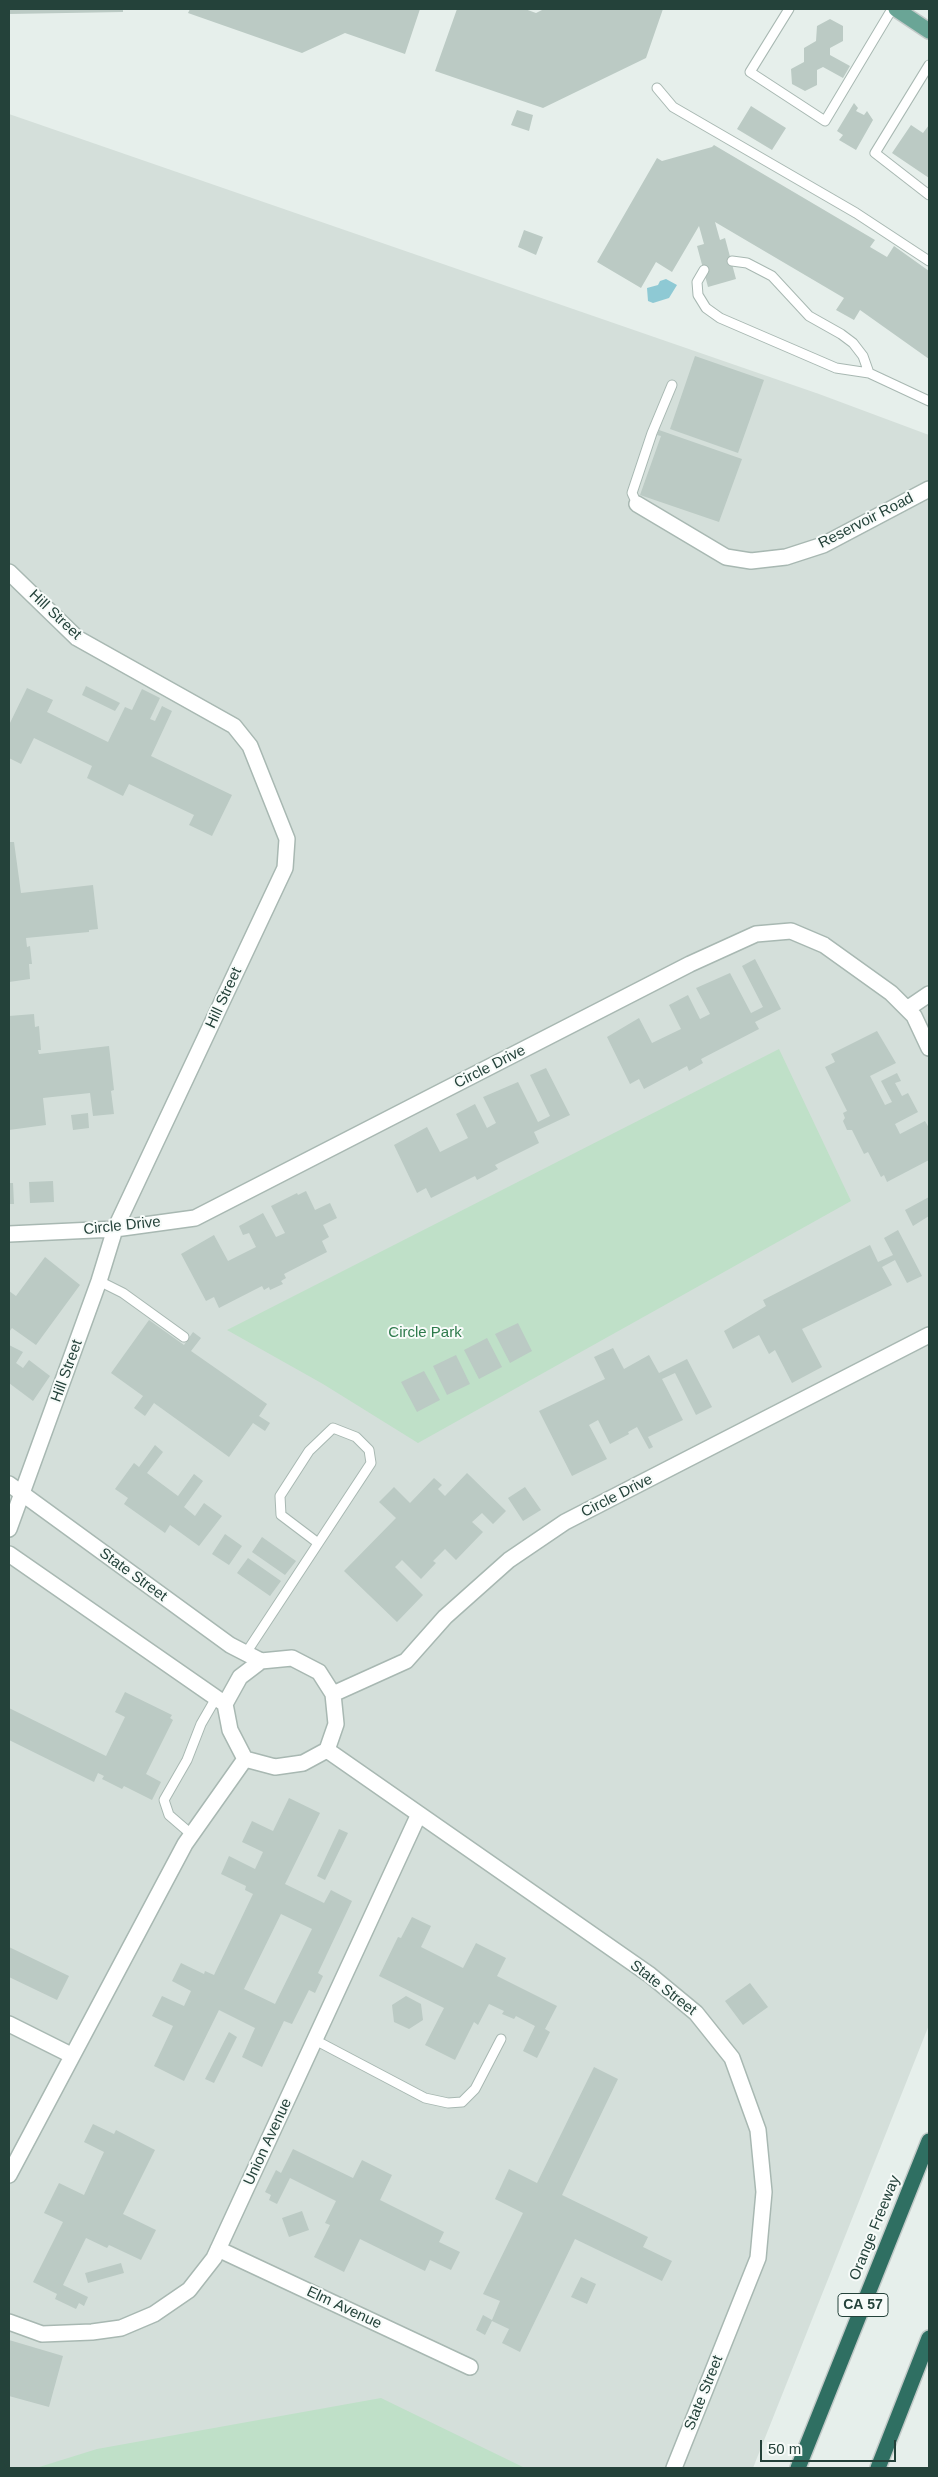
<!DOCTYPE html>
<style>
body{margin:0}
#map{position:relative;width:938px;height:2477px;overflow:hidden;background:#e6efeb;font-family:Arial,sans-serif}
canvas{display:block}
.frame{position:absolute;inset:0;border:10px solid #24423a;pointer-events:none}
.scale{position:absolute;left:760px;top:2440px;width:136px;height:22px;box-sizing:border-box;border:2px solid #24423a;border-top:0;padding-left:6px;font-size:15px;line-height:18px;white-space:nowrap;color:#24423a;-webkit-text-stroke:4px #f7fbf9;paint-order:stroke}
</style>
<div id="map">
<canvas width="938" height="2477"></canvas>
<div class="frame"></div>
<div class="scale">50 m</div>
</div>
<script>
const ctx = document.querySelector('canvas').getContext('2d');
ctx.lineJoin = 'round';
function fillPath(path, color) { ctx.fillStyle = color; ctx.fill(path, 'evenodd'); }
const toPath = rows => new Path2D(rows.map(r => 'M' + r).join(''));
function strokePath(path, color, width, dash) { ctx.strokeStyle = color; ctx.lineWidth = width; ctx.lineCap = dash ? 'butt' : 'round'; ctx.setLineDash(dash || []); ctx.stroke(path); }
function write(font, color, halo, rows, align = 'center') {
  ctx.font = font + ' Arial,sans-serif'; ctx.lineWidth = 4; ctx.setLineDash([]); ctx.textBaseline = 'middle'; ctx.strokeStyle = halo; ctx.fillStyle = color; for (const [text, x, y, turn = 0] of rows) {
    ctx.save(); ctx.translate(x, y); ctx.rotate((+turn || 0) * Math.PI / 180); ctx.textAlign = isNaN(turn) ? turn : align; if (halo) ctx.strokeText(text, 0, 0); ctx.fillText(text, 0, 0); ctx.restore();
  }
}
fillPath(toPath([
 [9,114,819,394,929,435,929,2025,753,2468,9,2468]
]), '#d4dfda');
fillPath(toPath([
 [779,1049,851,1201,418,1443,323,1384,227,1330],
 [381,2398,525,2468,36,2468,97,2449]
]), '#bfe0c8');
fillPath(toPath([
 [666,279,677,285,669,298,653,303,648,301,647,288,658,285,660,281]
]), '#8ec9d4');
fillPath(toPath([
 [9,9,123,9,123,12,9,14],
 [190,9,420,9,405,54,345,33,302,53,188,13],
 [457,9,525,9,536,13,544,9,663,9,646,58,543,108,435,71],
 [830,19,843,26,843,41,830,48,830,55,850,66,843,78,823,67,817,70,817,85,805,91,792,84,791,69,804,62,804,48,816,41,817,26],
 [854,103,858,108,856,111,864,115,867,111,873,120,856,150,839,140,843,135,837,131],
 [751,106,786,128,772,150,737,129],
 [517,110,533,115,529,131,511,125],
 [911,125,923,133,929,125,929,178,892,153],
 [714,145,875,240,870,247,887,257,894,246,929,271,929,359,860,310,854,320,836,310,844,298,715,222,720,240,725,238,736,279,708,287,697,246,704,244,699,226,672,272,656,262,641,288,597,262,657,158,662,161,712,147],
 [524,230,543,237,536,255,518,247],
 [695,356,764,380,738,453,670,429],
 [659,430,742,459,719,522,640,495,661,436,657,435],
 [86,686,120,703,115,711,82,695],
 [27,688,53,700,47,712,108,742,125,707,132,710,142,689,160,698,150,719,155,721,162,706,172,711,151,756,232,795,212,836,189,825,194,815,129,784,123,796,87,778,92,766,34,738,21,764,9,758,9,725],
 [9,842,14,842,21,893,93,885,98,929,89,930,89,932,26,938,27,947,30,946,32,964,29,964,30,979,9,982],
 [755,959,781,1009,755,1022,759,1029,701,1059,703,1063,689,1071,687,1066,644,1089,639,1079,630,1084,607,1037,639,1018,652,1043,681,1029,669,1005,688,995,700,1019,710,1014,696,988,730,973,751,1013,763,1007,742,966],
 [34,1014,35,1027,39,1026,41,1050,38,1050,39,1054,109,1046,114,1090,111,1091,114,1114,93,1116,90,1093,43,1098,46,1125,9,1130,9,1016],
 [877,1031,896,1063,870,1076,885,1105,892,1102,881,1081,897,1073,901,1081,895,1083,902,1096,908,1093,918,1112,895,1124,900,1134,925,1121,929,1128,929,1160,887,1182,884,1175,881,1177,868,1152,864,1154,852,1130,847,1130,843,1121,845,1118,843,1113,847,1111,825,1067,835,1062,831,1054],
 [546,1068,570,1115,534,1132,539,1143,495,1165,498,1169,477,1180,475,1176,431,1198,426,1188,417,1193,394,1145,427,1127,440,1152,468,1138,456,1114,475,1104,487,1128,496,1123,483,1097,518,1082,538,1122,550,1116,530,1075],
 [88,1113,89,1128,73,1130,71,1115],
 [53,1181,54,1202,30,1203,29,1182],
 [9,1183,13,1183,14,1204,9,1204],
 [306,1191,315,1210,330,1203,337,1218,323,1225,329,1237,322,1241,327,1252,284,1274,286,1278,281,1281,283,1284,270,1290,269,1287,264,1290,262,1286,219,1308,214,1297,206,1301,181,1254,214,1235,228,1261,256,1247,249,1233,243,1235,239,1226,263,1213,276,1237,285,1233,271,1206,297,1193,298,1195],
 [929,1197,929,1216,913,1226,905,1210],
 [898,1230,922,1276,907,1283,895,1260,882,1267,892,1285,802,1329,822,1367,792,1383,775,1350,769,1354,759,1335,733,1349,724,1331,766,1306,763,1300,870,1245,878,1262,893,1255,884,1238],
 [45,1257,80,1285,36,1345,12,1328,9,1332,9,1291,16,1296],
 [149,1320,184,1345,193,1332,201,1338,191,1351,267,1404,259,1416,270,1423,265,1431,253,1423,229,1457,154,1403,145,1416,134,1408,143,1396,111,1373],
 [518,1323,532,1351,510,1363,495,1334],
 [487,1338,502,1367,479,1379,464,1350],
 [9,1345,23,1352,16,1363,23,1368,29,1360,50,1376,33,1401,9,1383],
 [613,1348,624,1369,649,1355,659,1373,687,1359,712,1407,696,1415,675,1373,662,1379,683,1420,648,1437,653,1447,649,1449,637,1427,628,1432,629,1434,610,1444,598,1420,589,1425,607,1459,572,1476,539,1411,605,1379,594,1357],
 [456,1355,470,1384,447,1395,433,1366],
 [424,1371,440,1400,417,1412,401,1382],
 [155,1445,163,1452,147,1473,178,1496,194,1474,203,1481,184,1507,195,1516,204,1503,222,1516,199,1546,170,1525,165,1533,124,1504,128,1498,115,1489,134,1463,139,1467],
 [467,1473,506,1511,493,1524,482,1513,472,1522,483,1532,456,1560,445,1549,433,1561,436,1563,421,1579,402,1560,395,1567,423,1595,397,1622,344,1571,396,1518,379,1502,394,1487,410,1503,434,1478,442,1485,438,1489,445,1496],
 [525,1487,541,1510,523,1521,508,1498],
 [225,1534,242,1546,229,1565,212,1554],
 [262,1537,296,1561,285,1575,252,1552],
 [248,1558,281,1581,270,1596,237,1573],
 [125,1692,172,1715,170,1718,173,1720,146,1774,161,1782,152,1800,124,1786,122,1789,102,1779,104,1776,98,1773,94,1782,9,1740,9,1708,106,1756,125,1717,115,1712],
 [289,1798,320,1813,285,1884,324,1903,331,1890,352,1901,318,1973,323,1976,315,1993,309,1990,292,2024,284,2021,262,2067,242,2057,255,2028,219,2010,184,2081,154,2066,173,2026,152,2016,162,1996,184,2006,191,1991,172,1981,181,1963,204,1974,205,1971,214,1975,253,1894,245,1890,246,1886,221,1874,229,1856,255,1869,263,1852,242,1842,252,1821,273,1831],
 [281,1914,312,1929,275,2004,244,1989],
 [339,1829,348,1833,325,1880,317,1876],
 [412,1917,431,1926,421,1947,463,1968,476,1943,506,1958,497,1976,557,2006,545,2029,550,2032,537,2058,523,2051,535,2026,516,2016,514,2019,502,2014,504,2011,489,2004,478,2025,474,2022,455,2060,425,2045,444,2008,379,1976,398,1937,401,1938],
 [9,1947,69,1976,57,2000,9,1977],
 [750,1983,768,2007,743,2025,725,2001],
 [406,1996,421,2004,423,2020,409,2029,394,2022,392,2005],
 [229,2032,237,2037,214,2083,205,2079],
 [594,2067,618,2079,562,2195,648,2237,643,2247,672,2261,662,2281,575,2239,520,2352,502,2343,509,2329,492,2321,485,2335,476,2330,483,2315,492,2320,500,2301,483,2294,523,2213,495,2199,509,2169,537,2183],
 [93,2124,114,2134,116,2130,155,2150,123,2214,156,2230,141,2260,109,2245,107,2248,86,2238,63,2285,88,2297,84,2306,79,2303,76,2309,55,2299,57,2294,33,2282,63,2222,44,2213,59,2183,84,2195,104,2152,84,2142],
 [293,2149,353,2178,362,2160,392,2175,380,2200,444,2232,439,2242,460,2252,451,2270,430,2260,425,2271,360,2239,344,2272,314,2257,330,2225,325,2223,336,2201,290,2178,277,2204,269,2200,271,2195,265,2192,276,2170,281,2173],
 [302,2211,309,2230,289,2237,282,2218],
 [121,2263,124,2273,88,2283,85,2273],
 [581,2277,596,2284,587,2304,571,2297],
 [9,2340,63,2356,49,2407,9,2396]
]), '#bbcac4');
const lane = toPath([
 [789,9,750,72,825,121,892,9],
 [929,65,875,153,929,195],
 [657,88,673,107,856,213,929,261],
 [732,261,747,263,772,276,809,316,841,334,853,343,863,356,869,373],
 [704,270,697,282,698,295,706,308,720,318,836,368,869,373,929,401],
 [637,504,632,493,652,433,672,385],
 [99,1281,123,1293,184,1337],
 [246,1653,371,1463,369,1450,356,1437,333,1428,309,1451,280,1496,281,1515,318,1543],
 [191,1834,169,1815,164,1800,187,1760,201,1724,216,1698],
 [315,2040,425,2098,448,2103,462,2102,475,2089,501,2039]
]);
const street = toPath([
 [637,504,726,557,751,561,786,557,823,545,929,489],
 [9,572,77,638,234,726,250,746,287,839,285,868,115,1229,99,1281,9,1529],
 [907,1009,929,994],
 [9,1234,115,1229,195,1218,690,964,756,934,791,931,824,945,891,993,914,1016,929,1048],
 [9,1484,230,1645,261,1661],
 [9,1554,225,1704],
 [292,1658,319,1672,333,1694,336,1724,327,1750,303,1763,275,1767,245,1759,230,1730,225,1704,240,1677,261,1661,292,1658],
 [333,1694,406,1661,445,1617,509,1560,565,1522,929,1335],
 [327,1750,650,1975,696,2013,732,2058,758,2130,764,2192,758,2258,674,2468],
 [9,2024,71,2055],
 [9,2175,185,1844,245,1759],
 [218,2249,470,2367],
 [9,2322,42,2334,92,2332,121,2328,154,2314,189,2290,214,2258,419,1814]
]);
const primary = toPath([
 [896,9,929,31]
]);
const highway = toPath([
 [798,2468,929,2141],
 [878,2468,929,2338]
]);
strokePath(lane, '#a8b8b2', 11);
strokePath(street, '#a8b8b2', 18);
strokePath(primary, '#c2cac8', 18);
strokePath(highway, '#c2cac8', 18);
strokePath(lane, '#fff', 9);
strokePath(street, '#fff', 15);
strokePath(primary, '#6aa596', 15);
strokePath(highway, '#2f6f62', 15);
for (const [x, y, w] of [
 [863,2305,50]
]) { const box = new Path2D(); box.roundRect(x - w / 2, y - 11.5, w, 23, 4); ctx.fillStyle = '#f7fbf9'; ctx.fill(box); strokePath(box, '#24423a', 1); }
write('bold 14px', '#24423a', null, [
 ["CA 57",863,2305]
]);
write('15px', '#24423a', '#f7fbf9', [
 ["Reservoir Road",866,521,-27],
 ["Hill Street",55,615,43],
 ["Hill Street",224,998,-65],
 ["Circle Drive",490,1067,-27],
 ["Circle Drive",122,1226,-6],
 ["Hill Street",67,1371,-70],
 ["Circle Drive",617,1496,-27],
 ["State Street",133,1575,36],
 ["State Street",663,1988,38],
 ["Union Avenue",268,2142,-65],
 ["Orange Freeway",875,2228,-68],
 ["Elm Avenue",344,2308,25],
 ["State Street",704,2393,-68]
]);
write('15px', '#2d7a4b', '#f7fbf9', [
 ["Circle Park",425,1333]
]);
</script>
